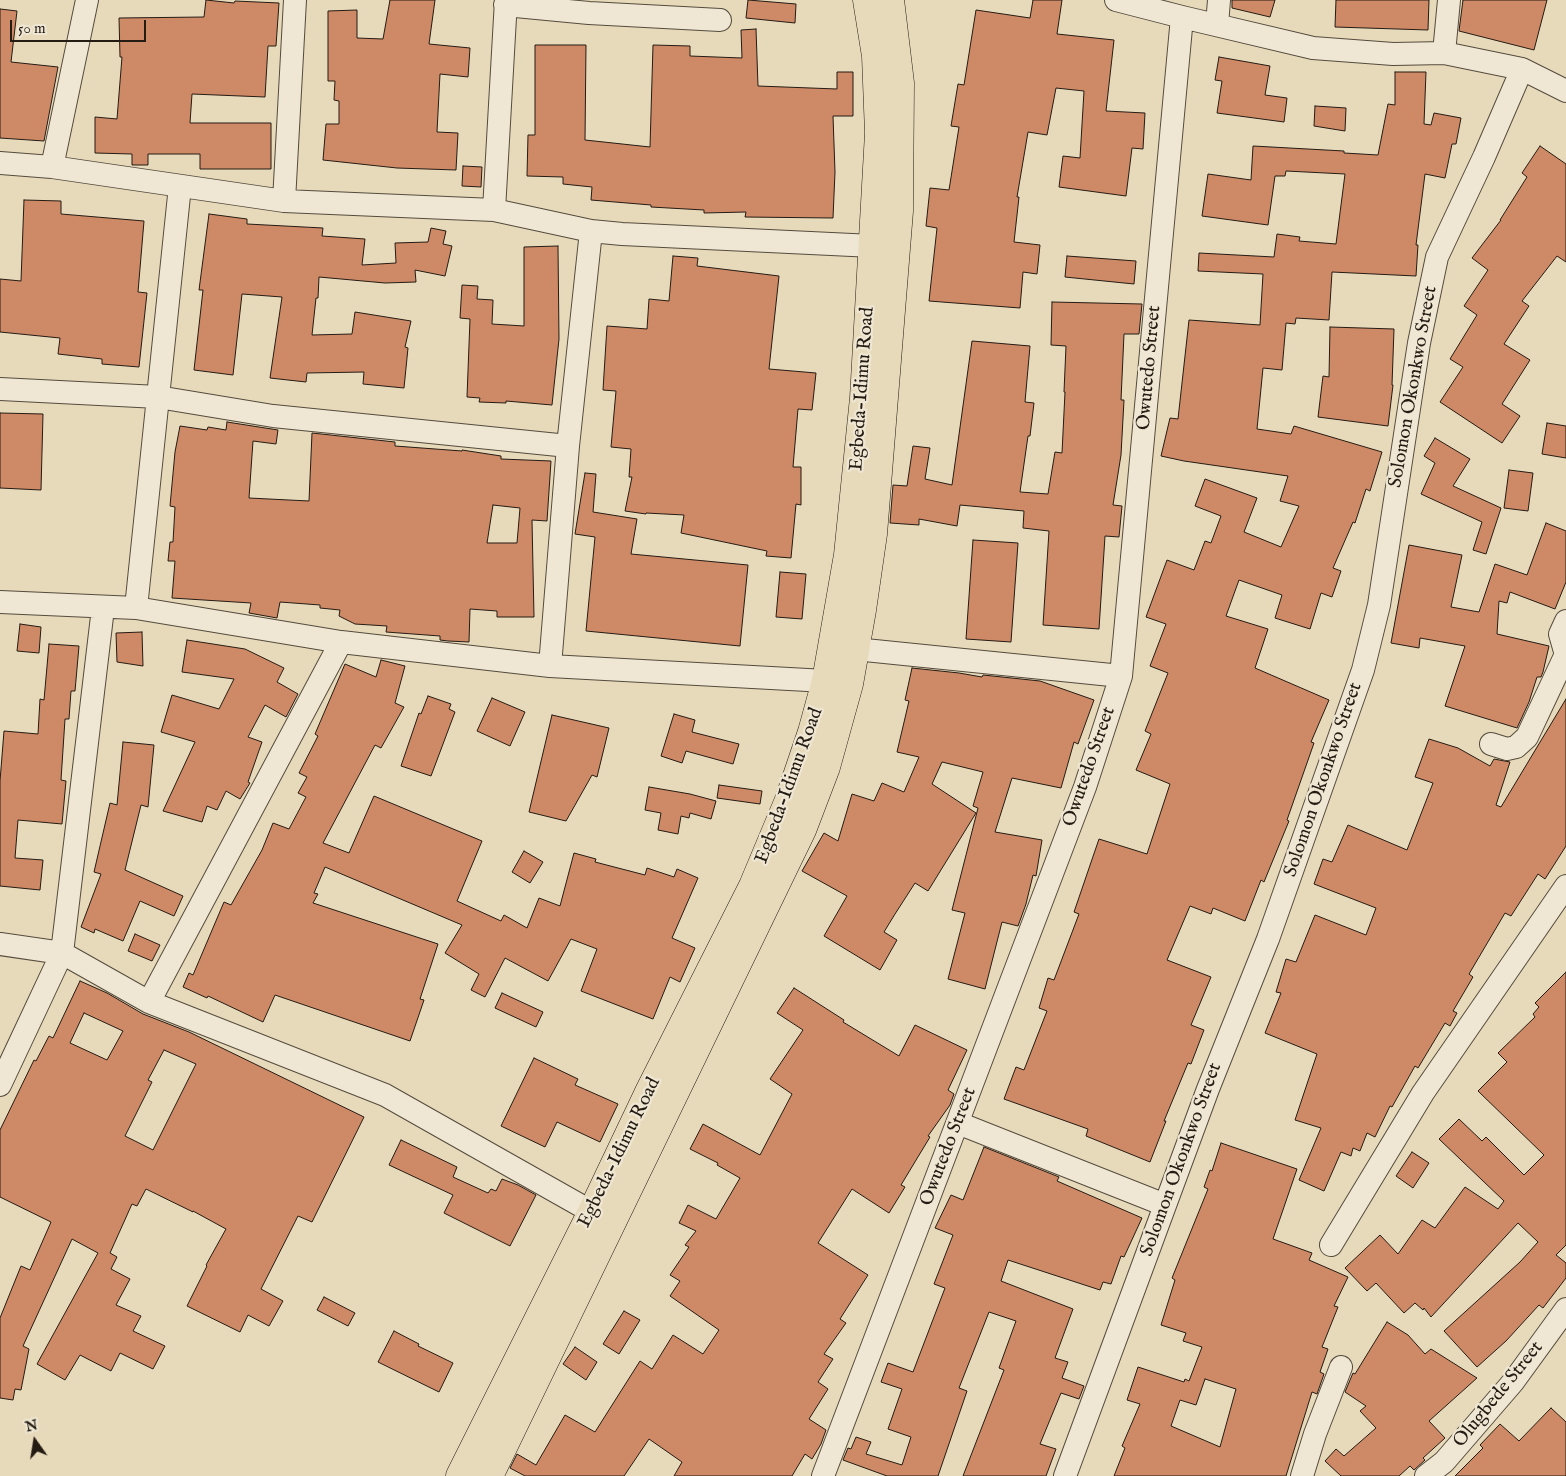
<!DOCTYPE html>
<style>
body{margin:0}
#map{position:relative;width:1566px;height:1476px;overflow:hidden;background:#e7dabb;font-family:"IM FELL English",serif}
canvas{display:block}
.north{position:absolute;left:10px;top:1416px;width:50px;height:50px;-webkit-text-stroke:4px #efe7d3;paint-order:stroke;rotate:347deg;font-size:14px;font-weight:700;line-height:20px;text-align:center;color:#241b13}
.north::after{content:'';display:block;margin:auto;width:18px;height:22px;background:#241b13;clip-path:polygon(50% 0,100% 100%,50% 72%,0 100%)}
.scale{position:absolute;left:10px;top:20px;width:136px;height:22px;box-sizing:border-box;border:2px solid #241b13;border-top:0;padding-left:6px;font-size:15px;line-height:18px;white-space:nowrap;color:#241b13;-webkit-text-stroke:4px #efe7d3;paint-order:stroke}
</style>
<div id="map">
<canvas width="1566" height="1476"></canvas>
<div class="north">N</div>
<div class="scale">50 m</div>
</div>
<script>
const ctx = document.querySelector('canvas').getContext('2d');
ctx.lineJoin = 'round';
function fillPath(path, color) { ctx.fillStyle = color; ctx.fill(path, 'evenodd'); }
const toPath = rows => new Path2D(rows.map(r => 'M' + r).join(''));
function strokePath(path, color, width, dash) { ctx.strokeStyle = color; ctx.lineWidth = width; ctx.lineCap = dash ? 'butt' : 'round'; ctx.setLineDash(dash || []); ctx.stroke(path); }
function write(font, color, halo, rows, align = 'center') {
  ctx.font = font + ' "IM FELL English",serif'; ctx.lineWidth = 4.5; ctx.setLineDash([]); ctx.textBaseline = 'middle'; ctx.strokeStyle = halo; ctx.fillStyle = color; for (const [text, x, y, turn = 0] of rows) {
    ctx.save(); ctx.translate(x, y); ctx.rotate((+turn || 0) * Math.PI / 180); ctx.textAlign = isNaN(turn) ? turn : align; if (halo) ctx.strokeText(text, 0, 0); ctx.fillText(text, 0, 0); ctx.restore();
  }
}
const building = toPath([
 [206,0,234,3,235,1,279,3,276,46,268,46,265,97,192,94,190,123,271,123,271,169,200,169,200,154,148,154,148,165,132,165,132,154,95,153,95,117,117,119,122,57,120,57,119,18,204,17,206,0],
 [390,0,435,0,429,44,470,48,468,77,440,74,437,132,458,133,456,170,397,168,323,160,326,124,339,124,339,101,334,100,335,81,328,81,328,11,357,10,357,38,383,39,390,0],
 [748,0,796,4,795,23,746,18,748,0],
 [1033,0,1062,0,1057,34,1114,40,1106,111,1145,113,1143,149,1132,148,1126,196,1059,187,1063,156,1080,158,1084,91,1056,88,1047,135,1028,132,1017,197,1019,197,1014,242,1040,245,1037,274,1023,272,1020,308,929,301,937,228,926,226,930,188,949,190,959,127,951,126,958,84,964,85,976,10,1030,18,1033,0],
 [1232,0,1275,0,1270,17,1232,8,1232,0],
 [1336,0,1429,0,1428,30,1335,27,1336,0],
 [1463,0,1547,0,1534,50,1459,31,1463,0],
 [0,9,17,11,11,62,58,67,44,141,0,138,0,9],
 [756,29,758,86,837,89,837,72,853,72,853,116,833,116,835,172,833,218,745,217,746,212,704,213,704,210,651,207,651,205,591,200,592,187,563,184,563,177,527,176,528,135,535,135,535,45,586,45,585,140,650,147,653,45,690,46,690,56,742,58,741,30,756,29],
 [1219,57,1270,66,1265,95,1287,98,1284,122,1217,113,1222,81,1215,80,1219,57],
 [1395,72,1426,72,1424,124,1431,125,1434,113,1461,118,1456,144,1452,144,1445,178,1425,174,1416,245,1418,245,1416,276,1332,272,1329,320,1296,318,1295,324,1286,323,1282,370,1263,368,1257,429,1291,434,1294,426,1382,452,1370,491,1366,489,1355,523,1353,522,1333,568,1341,571,1332,597,1321,593,1310,629,1275,618,1282,595,1239,580,1226,616,1268,629,1255,668,1329,700,1311,742,1314,743,1287,820,1289,821,1264,882,1261,880,1245,921,1213,908,1211,914,1190,906,1167,960,1211,977,1191,1025,1204,1030,1191,1064,1188,1063,1164,1121,1166,1121,1150,1162,1086,1136,1088,1129,1004,1099,1016,1067,1024,1070,1047,1011,1039,1008,1048,978,1054,980,1079,914,1074,912,1099,839,1147,854,1170,784,1136,770,1151,734,1145,731,1168,673,1150,666,1166,624,1146,617,1167,560,1194,570,1205,541,1211,543,1221,516,1195,506,1205,479,1257,498,1244,532,1281,547,1299,506,1280,501,1288,476,1184,461,1161,456,1170,418,1178,419,1189,320,1260,325,1263,274,1198,271,1199,253,1274,257,1277,234,1300,237,1299,241,1336,244,1345,174,1286,171,1285,176,1275,176,1268,225,1202,216,1208,174,1251,180,1253,146,1344,151,1344,153,1378,155,1388,104,1395,105,1395,72],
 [1315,106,1346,108,1345,131,1314,126,1315,106],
 [1540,146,1566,164,1566,262,1557,256,1522,301,1529,306,1504,344,1530,360,1502,404,1520,416,1502,443,1440,402,1463,367,1450,359,1477,315,1464,306,1488,270,1472,258,1501,220,1500,220,1527,177,1522,173,1540,146],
 [463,166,482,167,481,187,462,186,463,166],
 [24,200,61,201,61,214,144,221,138,292,147,293,139,367,102,364,102,359,58,354,60,338,0,332,0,279,21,281,24,200],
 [209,214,247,219,247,224,323,228,322,236,365,239,362,265,396,263,395,243,428,242,431,228,446,231,443,244,452,246,445,276,415,270,416,282,385,283,319,277,318,298,316,298,312,335,352,334,355,312,411,321,405,347,408,348,404,388,363,384,364,372,307,373,306,382,270,378,282,297,242,294,233,375,194,370,203,290,199,290,209,214],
 [558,246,559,339,552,405,506,401,506,403,479,402,480,398,467,397,470,319,460,318,462,285,478,286,477,299,493,300,492,324,524,326,524,247,558,246],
 [673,256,698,258,697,266,779,276,769,369,816,373,812,410,798,409,793,467,801,467,801,505,796,504,791,558,766,556,767,551,681,533,684,515,646,513,646,514,625,511,632,477,629,477,631,449,611,447,616,391,603,390,607,326,647,329,649,299,669,301,673,256],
 [1067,256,1136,261,1134,284,1065,277,1067,256],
 [1052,302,1142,304,1139,334,1124,334,1121,400,1124,400,1121,455,1113,505,1122,506,1119,537,1105,536,1099,629,1043,625,1049,531,1023,528,1024,511,960,505,957,526,919,519,919,525,890,523,893,485,907,486,913,446,930,448,925,479,952,485,972,341,1030,346,1025,402,1034,403,1030,436,1028,436,1020,492,1048,494,1055,452,1062,453,1065,392,1064,392,1066,346,1051,345,1052,302],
 [1330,327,1394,329,1392,385,1393,385,1388,426,1318,417,1323,376,1329,377,1330,327],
 [0,413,43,414,41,490,0,488,0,413],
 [227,422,278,430,276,444,253,441,249,498,309,501,312,433,395,442,395,446,462,451,462,450,501,456,501,459,551,461,547,521,532,520,534,617,497,617,497,611,470,609,469,642,448,641,440,640,440,636,386,632,387,626,355,624,339,616,340,610,320,608,320,605,280,602,277,618,249,613,251,603,172,598,175,561,168,561,170,542,173,542,175,507,170,506,175,452,180,426,207,430,208,427,226,430,227,422],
 [493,505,520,508,517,543,487,543,493,505],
 [1547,423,1566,426,1566,458,1542,454,1547,423],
 [1435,438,1470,459,1453,486,1501,508,1486,554,1473,550,1482,522,1421,494,1435,463,1424,456,1435,438],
 [1509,470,1533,473,1528,511,1504,508,1509,470],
 [585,473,596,474,593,512,637,519,631,554,748,565,740,646,586,631,595,537,575,534,585,473],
 [1546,523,1566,531,1566,582,1555,609,1510,592,1507,603,1499,601,1497,634,1549,646,1543,672,1541,677,1537,677,1529,702,1517,728,1445,706,1465,646,1420,638,1419,648,1391,643,1409,545,1462,555,1451,607,1479,612,1495,564,1527,575,1546,523],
 [973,540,1018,543,1011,642,966,639,973,540],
 [780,572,806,574,802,619,776,617,780,572],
 [20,624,41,627,39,653,17,651,20,624],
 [142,632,143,666,117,662,116,633,142,632],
 [187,640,245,649,284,668,277,682,298,694,286,717,265,705,248,737,262,742,248,782,250,783,240,799,226,791,217,810,207,806,202,822,163,811,195,742,161,732,172,695,219,709,234,679,182,672,187,640],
 [49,644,79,646,75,691,71,691,69,719,65,719,61,780,66,781,62,824,18,820,15,858,43,860,40,890,0,886,0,781,4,731,38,734,40,699,44,700,49,644],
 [381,660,405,666,395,703,404,707,381,748,375,745,323,843,349,853,374,796,482,841,457,901,501,921,504,915,527,928,539,898,560,906,574,853,596,859,595,862,645,875,647,868,674,877,677,869,698,878,672,938,695,948,680,982,670,977,653,1019,581,991,597,949,571,939,548,981,505,958,485,997,471,990,479,974,445,953,462,925,325,867,314,893,318,894,313,903,438,944,420,999,424,1000,410,1041,275,995,263,1022,208,996,207,998,183,987,189,973,193,975,224,902,231,905,262,850,273,823,289,829,306,797,298,793,307,777,299,773,318,736,315,734,345,664,376,677,381,660],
 [912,668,959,673,982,677,983,675,1040,681,1094,700,1078,744,1074,742,1061,788,1012,778,995,832,1042,840,1036,876,1033,875,1026,904,1018,926,1002,922,985,989,948,979,965,913,952,910,978,808,973,806,983,772,942,762,932,784,976,813,928,891,915,883,895,914,884,932,897,940,880,970,824,936,847,896,802,871,824,833,838,841,852,794,874,801,882,783,904,792,919,757,897,752,909,701,905,700,912,668],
 [428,696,451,704,449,709,455,712,431,776,401,766,419,713,421,714,428,696],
 [492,698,525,712,510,746,477,731,492,698],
 [1566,699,1566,846,1545,879,1538,874,1511,916,1505,913,1469,974,1473,977,1453,1011,1457,1013,1450,1026,1445,1023,1418,1068,1415,1066,1392,1107,1390,1106,1375,1137,1367,1133,1360,1151,1353,1148,1351,1156,1341,1152,1324,1191,1299,1180,1321,1128,1295,1120,1317,1054,1265,1033,1281,993,1276,992,1286,959,1296,962,1315,915,1366,935,1376,908,1314,884,1323,859,1332,862,1348,825,1407,850,1433,783,1415,777,1429,739,1458,748,1490,766,1494,759,1510,762,1496,805,1501,807,1566,699],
 [674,714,695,720,692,732,739,744,733,764,686,751,682,763,661,756,674,714],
 [552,715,609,728,597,777,592,775,566,821,529,812,552,715],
 [123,742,154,745,148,807,141,805,125,870,183,896,174,916,140,901,123,941,95,929,94,933,81,927,101,874,94,872,110,803,117,805,123,742],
 [719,785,762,791,760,804,717,798,719,785],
 [649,787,690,794,716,801,711,819,690,813,689,818,681,816,678,834,658,830,661,813,645,810,649,787],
 [524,851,543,862,530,883,512,872,524,851],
 [135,934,160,945,152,961,128,951,135,934],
 [1566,972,1566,1245,1556,1255,1566,1263,1566,1278,1543,1308,1539,1305,1506,1341,1477,1367,1444,1331,1520,1262,1538,1242,1518,1223,1431,1317,1424,1308,1423,1310,1415,1303,1404,1313,1376,1283,1367,1291,1345,1268,1380,1235,1398,1254,1422,1220,1435,1228,1465,1187,1498,1209,1504,1201,1439,1139,1459,1119,1482,1141,1486,1137,1524,1175,1544,1155,1478,1091,1507,1062,1498,1053,1535,1017,1533,1014,1539,1007,1535,1003,1566,972],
 [80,981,107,993,143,1014,189,1032,364,1117,312,1222,298,1216,261,1289,283,1301,269,1326,248,1315,240,1332,187,1306,207,1266,206,1265,226,1229,193,1211,193,1212,146,1189,137,1206,132,1204,110,1253,117,1257,111,1269,130,1279,116,1305,141,1316,133,1331,165,1346,153,1369,120,1353,111,1371,80,1355,65,1380,37,1364,98,1253,72,1239,23,1346,29,1349,21,1390,15,1389,13,1400,0,1398,0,1318,21,1266,30,1270,51,1222,0,1197,0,1130,34,1060,36,1061,49,1036,53,1038,80,981],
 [84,1013,123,1031,107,1060,70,1043,84,1013],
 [164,1050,196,1064,153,1150,125,1136,152,1082,148,1080,164,1050],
 [794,988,844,1020,843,1022,899,1056,915,1025,967,1050,948,1090,954,1094,950,1105,928,1136,930,1137,901,1185,905,1187,889,1213,852,1189,818,1243,868,1275,840,1319,846,1323,824,1354,833,1359,818,1382,828,1389,809,1419,826,1430,821,1444,812,1459,805,1454,792,1476,674,1476,682,1462,649,1439,624,1476,525,1476,510,1468,517,1454,536,1465,565,1415,595,1432,640,1361,652,1369,673,1335,703,1354,719,1330,670,1296,680,1281,670,1275,689,1247,685,1245,696,1231,679,1223,688,1205,716,1219,740,1178,717,1165,718,1163,690,1149,703,1124,760,1155,792,1094,770,1079,803,1030,777,1013,794,988],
 [502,993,543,1012,536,1027,495,1008,502,993],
 [534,1058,578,1079,575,1085,618,1104,600,1142,557,1122,545,1147,501,1126,534,1058],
 [401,1140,457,1167,453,1177,488,1193,491,1189,496,1191,502,1179,518,1185,536,1195,510,1246,444,1213,453,1195,389,1165,401,1140],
 [1221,1143,1297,1169,1273,1239,1312,1253,1309,1260,1348,1277,1334,1306,1338,1307,1322,1347,1328,1349,1320,1372,1324,1374,1317,1394,1312,1392,1286,1476,1114,1476,1125,1448,1122,1446,1140,1404,1127,1400,1138,1367,1184,1382,1185,1379,1189,1381,1202,1347,1183,1341,1186,1333,1161,1325,1175,1280,1172,1278,1208,1189,1204,1187,1210,1170,1212,1171,1221,1143],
 [1205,1379,1236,1389,1220,1447,1171,1426,1180,1400,1196,1405,1205,1379],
 [984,1147,1059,1177,1057,1181,1142,1218,1124,1257,1121,1256,1111,1284,1103,1282,1100,1290,1008,1260,1001,1281,1073,1309,1055,1358,1068,1362,1062,1378,1084,1386,1079,1399,1061,1393,1040,1444,1056,1449,1046,1476,963,1476,1004,1370,999,1368,1016,1321,989,1312,959,1388,967,1391,938,1476,887,1476,843,1460,848,1448,851,1449,856,1437,871,1442,866,1454,902,1465,911,1437,888,1429,902,1389,881,1382,888,1363,913,1372,945,1288,934,1284,953,1235,935,1228,951,1195,963,1200,984,1147],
 [1412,1152,1429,1163,1413,1188,1396,1176,1412,1152],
 [324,1297,355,1313,348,1326,317,1310,324,1297],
 [624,1311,640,1320,619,1354,603,1344,624,1311],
 [1387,1322,1408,1335,1425,1354,1431,1349,1477,1378,1429,1421,1445,1438,1423,1458,1425,1460,1414,1470,1410,1466,1399,1476,1341,1476,1325,1461,1336,1449,1344,1456,1376,1428,1360,1411,1366,1406,1345,1392,1353,1373,1355,1374,1387,1322],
 [394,1331,419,1344,418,1346,453,1363,439,1392,378,1362,394,1331],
 [575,1347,597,1362,586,1380,563,1364,575,1347],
 [1551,1408,1566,1422,1566,1476,1455,1476,1483,1448,1480,1445,1500,1424,1519,1441,1551,1408]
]);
fillPath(building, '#ce8966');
strokePath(building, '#241b13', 1);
const minor = toPath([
 [1116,0,1182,17,1313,48,1393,54,1444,53,1522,69,1566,91],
 [505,5,589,13,720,20],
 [1217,25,1219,0],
 [1444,53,1449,0],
 [0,163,52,167,284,201,494,210,591,231,622,234,873,246],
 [52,167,87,0],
 [284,201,295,0],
 [494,210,506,0],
 [0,389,158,397,273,416,568,446],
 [0,602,136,608,341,642,550,666,826,681],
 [136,608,180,186],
 [1566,621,1560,634,1566,655],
 [855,649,1121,676],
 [550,666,568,446,591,231],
 [1491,744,1507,749,1516,747,1527,737,1566,654],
 [0,944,62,953,149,1002,385,1095,592,1212],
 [149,1002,341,642],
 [0,1085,62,953,103,608],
 [958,1123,1165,1205],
 [1331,1245,1423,1093,1566,886],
 [823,1476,1085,787,1121,676,1182,17],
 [1065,1476,1208,1089,1268,939,1363,670,1379,605,1419,343,1437,257,1484,157,1522,69],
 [1302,1476,1315,1434,1341,1367],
 [1426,1476,1444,1462,1513,1382,1566,1309]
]);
const major = toPath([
 [460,1476,592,1212,650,1090,753,886,789,800,812,732,826,681,848,555,864,398,879,133,876,56,867,0],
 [489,1476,802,830,826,767,849,684,862,610,873,534,899,211,900,83,890,0]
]);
strokePath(minor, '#554b3d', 24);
strokePath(major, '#241b13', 29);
strokePath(minor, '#efe7d3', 22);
strokePath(major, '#e7dabb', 28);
write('19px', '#241b13', '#efe7d3', [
 ["Owutedo Street",1150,368,-85],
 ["Solomon Okonkwo Street",1414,387,-80],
 ["Egbeda-Idimu Road",863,389,-86],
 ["Owutedo Street",1090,767,-71],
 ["Solomon Okonkwo Street",1324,780,-71],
 ["Egbeda-Idimu Road",790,786,-70],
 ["Owutedo Street",949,1147,-69],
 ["Egbeda-Idimu Road",620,1153,-64],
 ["Solomon Okonkwo Street",1182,1160,-70],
 ["Olugbede Street",1499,1395,-51]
]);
</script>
